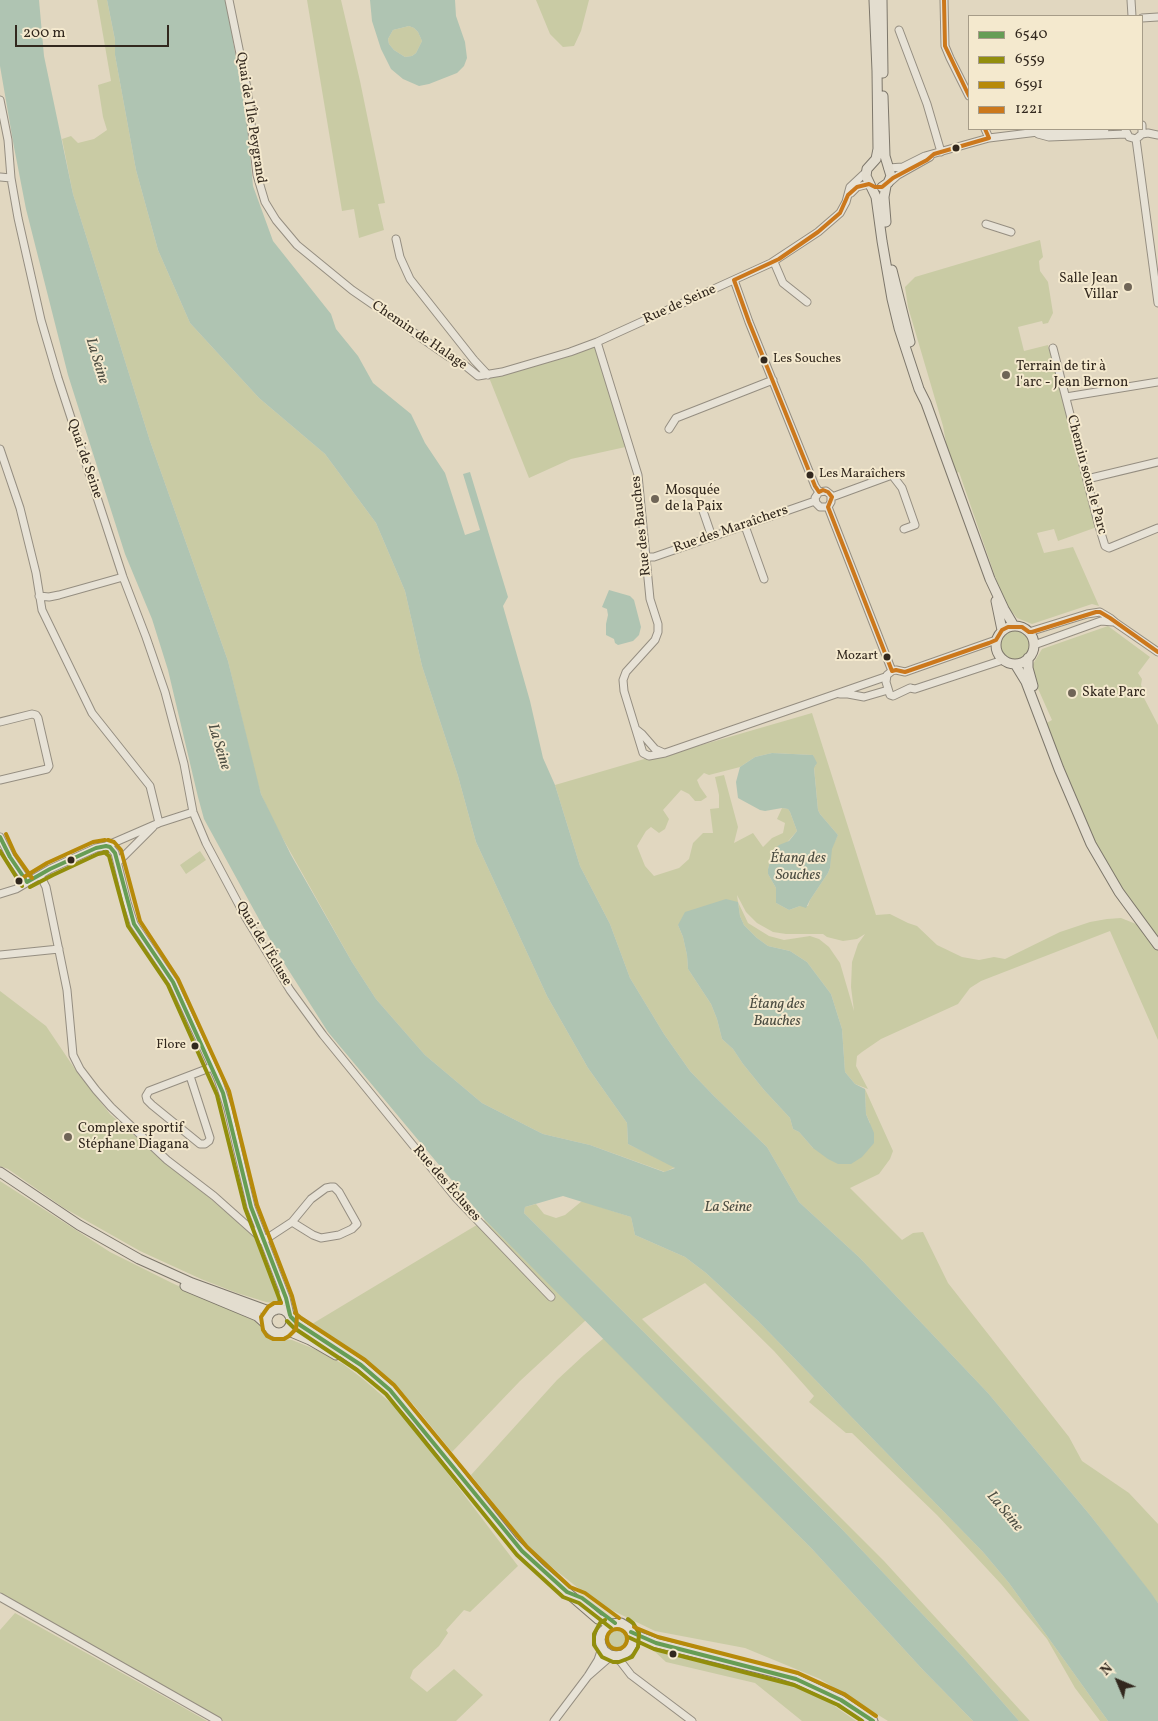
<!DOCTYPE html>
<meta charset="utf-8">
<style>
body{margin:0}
#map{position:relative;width:1158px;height:1721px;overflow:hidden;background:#e1d7c0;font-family:Vollkorn,serif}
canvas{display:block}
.legend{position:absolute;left:968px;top:15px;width:175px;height:115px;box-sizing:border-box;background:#f4e9ce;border:1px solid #a69c88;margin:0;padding:6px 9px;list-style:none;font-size:15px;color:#32281e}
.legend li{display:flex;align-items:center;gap:10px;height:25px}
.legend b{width:25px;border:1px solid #a69c88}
.north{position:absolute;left:1093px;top:1656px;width:50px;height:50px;-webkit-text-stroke:4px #f4e9ce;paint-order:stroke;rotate:315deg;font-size:14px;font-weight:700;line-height:20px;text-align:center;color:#32281e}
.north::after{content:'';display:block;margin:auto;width:18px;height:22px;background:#32281e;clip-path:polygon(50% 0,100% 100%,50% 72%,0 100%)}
.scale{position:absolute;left:15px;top:25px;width:154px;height:22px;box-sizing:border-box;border:2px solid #32281e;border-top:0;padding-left:6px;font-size:15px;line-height:18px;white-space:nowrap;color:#32281e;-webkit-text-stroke:4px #f4e9ce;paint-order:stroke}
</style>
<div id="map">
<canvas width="1158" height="1721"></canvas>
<ul class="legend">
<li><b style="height:6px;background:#669d55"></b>6540</li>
<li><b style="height:6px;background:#928e0c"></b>6559</li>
<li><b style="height:6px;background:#b78a0a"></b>6591</li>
<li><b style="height:6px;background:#cc781c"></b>1221</li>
</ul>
<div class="north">N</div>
<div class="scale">200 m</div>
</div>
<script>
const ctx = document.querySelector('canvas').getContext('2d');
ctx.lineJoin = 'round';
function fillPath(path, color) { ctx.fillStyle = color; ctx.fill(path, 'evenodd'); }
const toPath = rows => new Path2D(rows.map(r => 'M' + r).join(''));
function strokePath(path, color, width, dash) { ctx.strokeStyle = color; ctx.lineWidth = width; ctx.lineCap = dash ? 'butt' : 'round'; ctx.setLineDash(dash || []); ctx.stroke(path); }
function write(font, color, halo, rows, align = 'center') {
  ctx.font = font + ' Vollkorn,serif'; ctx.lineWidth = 4; ctx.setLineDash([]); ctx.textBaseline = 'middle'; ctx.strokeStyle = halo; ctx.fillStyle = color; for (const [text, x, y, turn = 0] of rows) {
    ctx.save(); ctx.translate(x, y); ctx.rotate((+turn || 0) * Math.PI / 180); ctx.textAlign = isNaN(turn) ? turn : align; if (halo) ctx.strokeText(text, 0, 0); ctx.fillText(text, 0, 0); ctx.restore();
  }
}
fillPath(toPath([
 [97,0,107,0,115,40,115,55,136,170,158,250,190,323,259,398,325,454,376,523,405,591,422,666,458,776,476,842,547,996,588,1068,627,1123,628,1144,675,1167,665,1172,590,1145,543,1134,482,1103,425,1055,376,999,352,962,273,821,261,794,256,777,228,661,150,441,73,194,62,139,71,136,78,143,94,139,107,130,103,117,98,85,111,81],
 [307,0,341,0,360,81,385,203,378,204,384,230,359,238,354,209,342,211],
 [536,0,589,0,581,31,574,46,563,47,550,34],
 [409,26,414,28,418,32,422,41,416,53,412,56,405,57,394,50,389,44,388,39,393,30],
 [1040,240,1043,257,1039,261,1040,271,1048,282,1053,313,1048,323,1043,324,1042,321,1018,327,1024,351,1048,345,1097,527,1058,541,1054,529,1037,533,1044,553,1073,547,1099,606,1092,604,1032,624,1017,618,1008,607,997,582,959,472,952,475,943,426,908,307,905,287,915,277],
 [597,342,630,446,571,459,529,478,488,375],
 [1108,626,1150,657,1138,673,1142,679,1141,685,1143,690,1147,694,1144,698,1158,725,1158,1040,1110,931,981,981,970,988,958,1004,881,1039,862,1052,857,1056,856,1066,868,1089,855,1084,845,1072,842,1029,831,994,807,962,790,951,768,946,757,938,744,925,740,916,738,902,678,925,683,937,687,955,688,969,711,1004,717,1019,722,1039,733,1049,743,1064,764,1090,790,1118,793,1129,799,1132,813,1148,870,1123,866,1114,865,1089,893,1151,890,1159,879,1174,850,1188,902,1240,913,1233,923,1232,948,1283,1069,1437,1082,1461,1129,1493,1158,1524,1158,1603,1090,1515,988,1393,860,1258,799,1202,767,1147,714,1096,690,1071,664,1034,630,978,610,924,580,866,555,785,665,753,696,741,698,746,812,713,876,915,890,914,908,923,917,926,937,945,962,957,979,960,994,957,1005,959,1060,932,1090,922,1107,919,1121,918,1136,924,1144,933,1105,874,1043,725,1052,720,1031,673,1033,664,1042,649],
 [772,753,813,755,816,765,814,767,818,810,820,814,838,835,831,849,830,868,828,873,810,900,808,906,800,906,789,910,778,904,776,903,776,888,768,874,768,869,770,862,797,831,790,812,788,809,782,808,777,819,785,823,783,833,772,838,763,847,753,833,734,843,738,827,724,775,715,777,719,795,719,808,710,809,713,833,703,833,693,843,689,859,679,868,654,876,645,866,637,846,646,831,651,827,659,833,665,829,669,819,663,810,681,790,689,794,695,801,701,801,707,797,700,787,697,780,704,773,709,775,740,767,755,757],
 [737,895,746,912,757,923,773,932,786,934,823,934,827,937,843,941,857,939,865,934,858,944,852,962,851,987,854,1011,840,963,829,947,819,939,810,936,784,940,769,936,748,923,738,902],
 '999 645a15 15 0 1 1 30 0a15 15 0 1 1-30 0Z',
 [200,851,206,860,186,874,180,865],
 [0,991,46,1026,77,1072,110,1114,162,1160,206,1195,253,1235,279,1291,279,1300,274,1303,266,1302,237,1293,201,1279,140,1251,64,1208,8,1169,0,1166],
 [0,1181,110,1252,172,1283,255,1321,260,1325,261,1328,270,1338,292,1340,317,1350,343,1364,363,1379,393,1405,421,1438,518,1566,470,1612,464,1610,446,1630,448,1633,439,1646,413,1670,410,1678,427,1692,454,1669,483,1695,456,1721,218,1721,0,1597],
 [582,1201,631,1217,635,1235,685,1257,706,1273,758,1321,983,1552,1009,1583,1108,1721,1100,1721,1075,1688,1047,1639,1001,1584,937,1515,852,1433,846,1433,809,1402,814,1396,774,1351,705,1283,642,1319,884,1561,1030,1721,1019,1721,963,1657,839,1526,524,1213,525,1207,536,1204,544,1214,556,1218,565,1215],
 [485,1220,586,1320,520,1381,452,1452,413,1404,364,1359,312,1324],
 [604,1338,812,1549,923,1670,973,1721,888,1721,820,1679,745,1648,655,1631,597,1603,534,1553,471,1475,557,1380,584,1355],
 [15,1613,172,1701,207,1721,0,1721,0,1630],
 '603 1639a13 13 0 1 1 26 0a13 13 0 1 1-26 0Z',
 [653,1650,743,1669,792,1683,833,1705,856,1721,802,1721,755,1683,666,1662]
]), '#c9cba4');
fillPath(toPath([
 [0,0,39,0,44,56,73,194,150,441,228,661,261,794,291,855,352,962,376,999,425,1055,482,1103,543,1134,590,1145,664,1172,675,1168,628,1144,627,1123,588,1068,547,996,476,842,458,776,422,666,405,591,376,523,325,454,259,398,190,323,158,250,136,170,115,55,115,40,107,0,226,0,247,122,253,186,273,241,331,314,336,329,358,356,373,383,411,414,425,443,445,473,465,535,480,530,463,474,470,472,508,597,503,606,530,701,543,758,555,785,580,866,610,924,630,978,664,1034,690,1071,714,1096,767,1147,799,1202,860,1258,988,1393,1090,1515,1151,1593,1158,1603,1158,1721,1108,1721,1009,1583,983,1552,758,1321,706,1273,685,1257,635,1235,631,1217,563,1196,525,1207,524,1213,839,1526,963,1657,1019,1721,973,1721,923,1670,812,1549,485,1220,328,1032,277,952,204,819,198,797,168,670,152,619,125,554,68,375,26,209,14,147,0,66],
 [370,0,455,0,456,16,465,42,467,58,464,66,457,73,429,84,419,86,403,79,391,69,381,49,372,21],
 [409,26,414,28,418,32,422,41,416,53,412,56,405,57,394,50,389,44,388,39,393,30],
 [609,590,630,596,634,600,641,627,639,635,633,641,618,645,615,643,614,639,606,635,606,624,608,615,607,609,602,607],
 [772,753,813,755,817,763,814,768,818,810,820,814,838,835,832,849,830,868,828,873,810,900,806,908,800,906,789,910,778,904,776,903,776,888,768,874,768,869,773,851,779,845,789,841,797,831,790,812,788,809,782,808,765,811,760,810,738,798,736,782,740,767,755,757],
 [726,899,738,902,740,916,744,925,757,938,768,946,790,951,807,962,831,994,842,1029,845,1072,855,1084,865,1089,866,1114,874,1133,874,1143,862,1157,851,1164,838,1164,828,1159,813,1148,799,1132,793,1129,790,1118,764,1090,743,1064,733,1049,722,1039,717,1019,711,1004,688,969,687,955,683,937,678,925,685,912]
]), '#afc4b2');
const minor = toPath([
 [229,0,247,88,257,175,265,202,276,220,297,245,352,290,449,357,462,363,478,376,502,372,570,352,597,342,771,263,818,232,840,213,846,202,850,187,866,172],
 [944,0,945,46,950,58,969,96],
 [1131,0,1132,16],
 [1142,18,1158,17],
 [899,30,927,104,941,152],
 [0,100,8,140,11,178,18,218,41,320,58,378,123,577,146,637,165,692,184,764,193,812,206,843,246,918,290,990,323,1035,456,1198,551,1297],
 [985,129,989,138],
 [1125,129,1129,137,1136,139,1142,134,1142,125],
 [1038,134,1049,137,1126,134],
 [1142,134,1148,133,1158,135],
 [1136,139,1158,303],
 [888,168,903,167,925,156,989,138,1046,131,1105,129],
 [0,177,11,178],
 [889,183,898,175,930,157],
 [851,193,857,187,869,184],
 [986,224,1011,232],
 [396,239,400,257,410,279,474,360,488,375],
 [774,262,783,283,807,302],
 [734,280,749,322,815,486,819,492],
 [597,342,638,475,650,599,658,624,658,632,655,640,626,672,623,680,624,691,643,753,649,756,665,753,885,677],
 [1053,348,1098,523,1105,546,1109,548,1158,528],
 [1066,397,1158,382],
 [669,429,676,418,773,380],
 [0,449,20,508,36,573,42,610,92,713,150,786,159,823],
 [1087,479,1158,462],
 [819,492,826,491,831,495,831,502,828,507],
 [819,492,815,498,816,503,820,507,828,507],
 [832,497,892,475,902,488,915,525,904,529],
 [701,505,712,537],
 [828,507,892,671],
 [745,526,764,579],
 [647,557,654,557,815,501],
 [39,596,49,597,59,595,123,577],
 [1029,632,1087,614,1100,612,1110,618,1116,623,1158,652],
 [1034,645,1101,621,1113,622],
 [905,672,996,640],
 [905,672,896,670,892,671,887,675,886,682,890,695,893,696,910,688],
 [910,688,915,689,1003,660],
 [840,694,848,694,864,697,888,690],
 [0,722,32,714,36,715,38,718,49,766,47,769,0,780],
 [637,730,642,734,655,749,664,753],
 [0,837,10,857,27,882],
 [106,846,110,847,115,853,127,902,134,924,173,982,218,1079,228,1109,251,1207,286,1298,290,1315],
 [118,862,153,827],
 [40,875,46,887,67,990,73,1055,80,1069,96,1090,111,1107,167,1160,214,1196,260,1237],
 [0,894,16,889,50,869,96,848,106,846,159,823,193,812],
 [0,955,59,949],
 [190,1076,210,1138,209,1141,205,1144,200,1144,152,1105,147,1100,146,1096,149,1091,212,1067],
 [263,1241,292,1222,311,1199,326,1188,331,1187,334,1187,339,1192,357,1224,352,1229,339,1235,321,1238,313,1235,292,1222],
 [276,1309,282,1302,283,1293],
 [0,1597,218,1721],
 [588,1676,612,1655,621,1662,631,1675,692,1721],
 [554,1721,588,1676,598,1660,602,1648]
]);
const major = toPath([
 [874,0,877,71,878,149,876,159,867,169,866,176,876,197,882,241,892,299,899,328,919,389,926,403,990,579,1004,609,1014,626],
 [882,0,883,73],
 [882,187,888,183,891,176,885,156,883,96],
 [886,222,884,197,886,186],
 [892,270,910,342],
 [996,601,1002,630],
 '996 645a19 19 0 1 1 38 0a19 19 0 1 1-38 0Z',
 [1028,658,1028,668,1033,686],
 [1015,664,1026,682,1059,769,1091,844,1119,892,1158,945],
 [0,1172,79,1225,139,1259,192,1283,266,1310,275,1310],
 [185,1286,257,1316,267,1325],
 '267 1321a12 12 0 1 1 24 0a12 12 0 1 1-24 0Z',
 [291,1317,297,1323,338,1349,361,1365,390,1390,416,1420,513,1542,540,1569,598,1619,611,1624,621,1623,629,1628,633,1635,633,1643,629,1650,623,1655,616,1656,610,1655,604,1651,601,1645,600,1639,602,1632,611,1624],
 [285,1332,291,1332,310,1340,336,1355],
 [631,1632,640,1637,656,1643,781,1674,796,1679,841,1700,873,1721]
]);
strokePath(minor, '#958e81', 9);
strokePath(major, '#7d776b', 11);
strokePath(minor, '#e7e2d6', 7);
strokePath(major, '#e3ddcf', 9);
strokePath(toPath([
 [0,837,10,857,27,882],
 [106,846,110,847,115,853,134,924,173,982,223,1093,251,1207,286,1298,290,1315],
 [27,882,50,869,96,848,106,846],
 [291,1317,297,1323,361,1365,390,1390,522,1551,567,1592,582,1598,615,1623],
 [631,1632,656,1643,796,1679,841,1700,873,1721]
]), '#669d55', 4);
strokePath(toPath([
 [0,851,22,886],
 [104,852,109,856,128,926,168,985,217,1095,245,1208,281,1303],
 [30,887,53,875,98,854,107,852],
 [287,1321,294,1328,357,1370,386,1394,517,1555,563,1597,579,1603,611,1628],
 [605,1620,600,1623,594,1634,594,1645,602,1657,613,1662,619,1662,632,1657,638,1647,639,1633,633,1623,628,1619],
 [628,1637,654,1649,794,1685,838,1705,862,1721]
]), '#928e0c', 4);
strokePath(toPath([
 [6,834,15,854,32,878],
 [108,840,114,842,121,850,140,921,178,979,229,1091,257,1205,292,1296,297,1316,296,1329,289,1336,284,1339,273,1339,267,1336,263,1330,261,1317,268,1307,274,1303,281,1303],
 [24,877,47,863,93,842,105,840],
 [295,1313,301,1318,365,1360,394,1385,527,1547,570,1587,585,1593,619,1618],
 [634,1627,658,1637,798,1673,844,1694,876,1716],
 '607 1639a10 10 0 1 1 20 0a10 10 0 1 1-20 0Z'
]), '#b78a0a', 4);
strokePath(toPath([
 [944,0,945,46,969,96],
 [985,129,989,138,934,154,927,160,893,178,882,187,875,187,869,184,857,187,848,195,840,213,818,232,779,259,734,280,749,322,815,486,819,492,823,490,828,492,832,497,828,507,892,671,896,670,905,672,989,643,996,640,1002,630,1008,627,1022,627,1029,632,1032,632,1096,612,1100,612,1110,618,1158,652]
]), '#cc781c', 4);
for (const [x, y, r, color] of [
 [956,148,4.5,"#32281e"],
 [1128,287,5,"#6f6557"],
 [764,360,4.5,"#32281e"],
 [1006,375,5,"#6f6557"],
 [810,475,4.5,"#32281e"],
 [655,499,5,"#6f6557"],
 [887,657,4.5,"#32281e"],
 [1072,693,5,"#6f6557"],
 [71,860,4.5,"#32281e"],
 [19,881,4.5,"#32281e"],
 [195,1046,4.5,"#32281e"],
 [68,1137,5,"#6f6557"],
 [673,1654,4.5,"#32281e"]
]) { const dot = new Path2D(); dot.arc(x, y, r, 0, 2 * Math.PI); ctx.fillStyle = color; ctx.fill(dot); strokePath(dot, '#f4e9ce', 2); }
write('13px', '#32281e', '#f4e9ce', [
 ["Les Souches",773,360],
 ["Les Maraîchers",819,475],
 ["Mozart",878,657,"right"],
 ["Flore",186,1046,"right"]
], 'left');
write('14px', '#32281e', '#f4e9ce', [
 ["Quai de l'Île Peygrand",250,118,81],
 ["Rue de Seine",680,305,-24],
 ["Chemin de Halage",419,336,34],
 ["Quai de Seine",84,459,71],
 ["Chemin sous le Parc",1086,475,75],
 ["Rue des Bauches",642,526,-96],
 ["Rue des Maraîchers",731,530,-19],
 ["Quai de l'Écluse",263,944,59],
 ["Rue des Écluses",446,1184,49]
]);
write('14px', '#32281e', '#f4e9ce', [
 ["Salle Jean",1118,279,"right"],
 ["Villar",1118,295,"right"],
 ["Terrain de tir à",1016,367],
 ["l'arc - Jean Bernon",1016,383],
 ["Mosquée",665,491],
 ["de la Paix",665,507],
 ["Skate Parc",1082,693],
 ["Complexe sportif",78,1129],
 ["Stéphane Diagana",78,1145]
], 'left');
write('italic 15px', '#4c4d42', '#f4e9ce', [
 ["La Seine",96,361,73],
 ["La Seine",218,747,73],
 ["Étang des",798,859],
 ["Souches",798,876],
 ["Étang des",777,1005],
 ["Bauches",777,1022],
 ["La Seine",728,1208],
 ["La Seine",1004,1512,50]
]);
</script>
